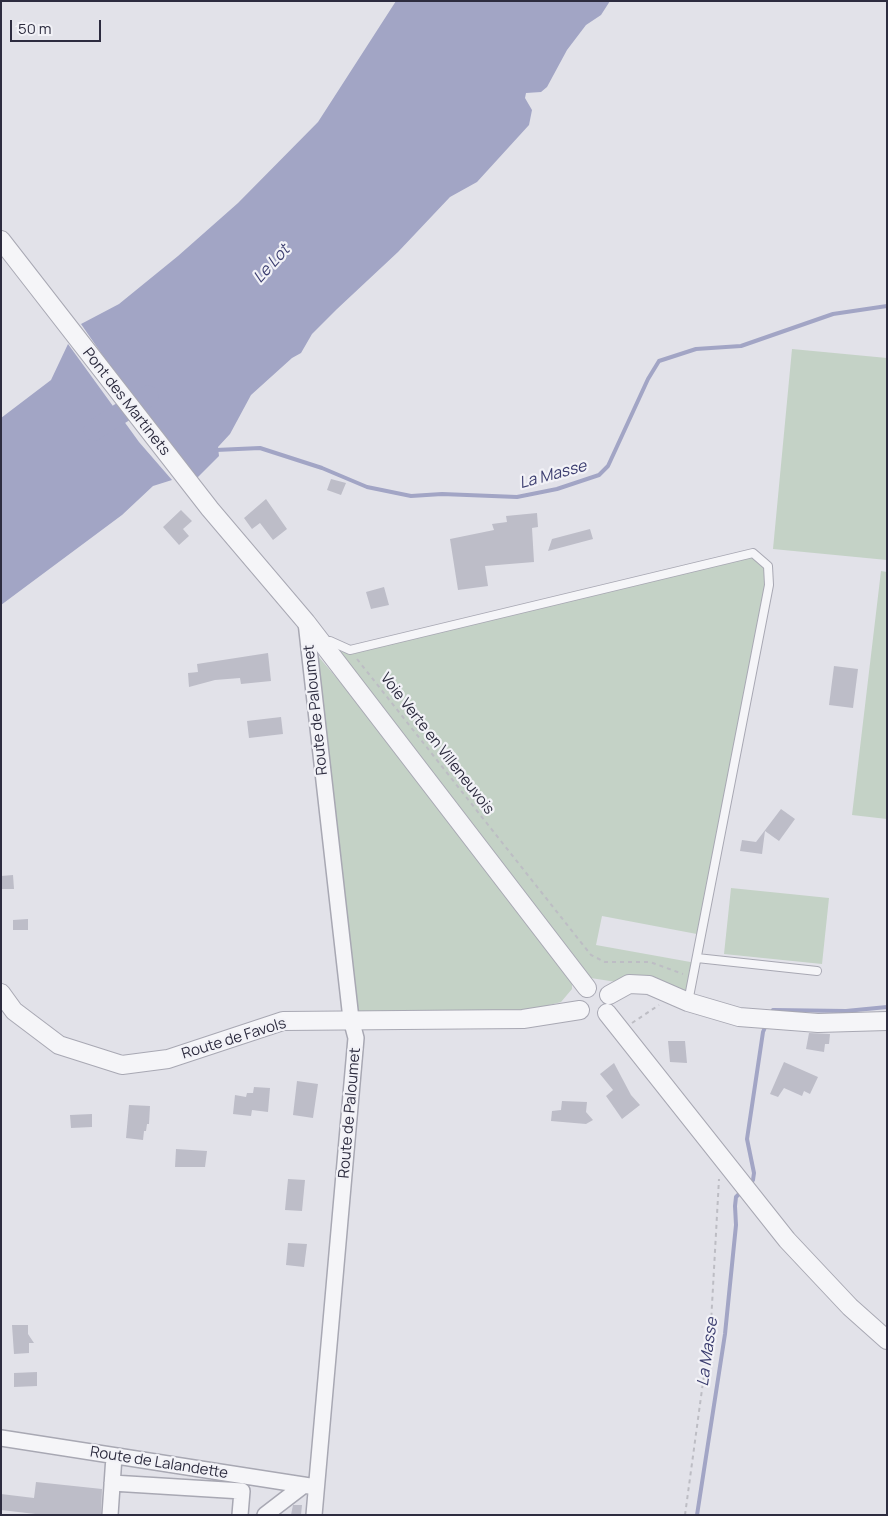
<!DOCTYPE html>
<style>
body{margin:0}
#map{position:relative;width:888px;height:1516px;overflow:hidden;background:#e2e2e9;font-family:Manrope,sans-serif}
canvas{display:block}
.frame{position:absolute;inset:0;border:2px solid #2d2c3f;pointer-events:none}
.scale{position:absolute;left:10px;top:20px;width:91px;height:22px;box-sizing:border-box;border:2px solid #2d2c3f;border-top:0;padding-left:6px;font-size:15px;line-height:18px;white-space:nowrap;color:#2d2c3f;-webkit-text-stroke:4px #f2f2f7;paint-order:stroke}
</style>
<div id="map">
<canvas width="888" height="1516"></canvas>
<div class="frame"></div>
<div class="scale">50 m</div>
</div>
<script>
const ctx = document.querySelector('canvas').getContext('2d');
ctx.lineJoin = 'round';
function fillPath(path, color) { ctx.fillStyle = color; ctx.fill(path, 'evenodd'); }
const toPath = rows => new Path2D(rows.map(r => 'M' + r).join(''));
function strokePath(path, color, width, dash) { ctx.strokeStyle = color; ctx.lineWidth = width; ctx.lineCap = dash ? 'butt' : 'round'; ctx.setLineDash(dash || []); ctx.stroke(path); }
function write(font, color, halo, rows, align = 'center') {
  ctx.font = font + ' Manrope,sans-serif'; ctx.lineWidth = 4.5; ctx.setLineDash([]); ctx.textBaseline = 'middle'; ctx.strokeStyle = halo; ctx.fillStyle = color; for (const [text, x, y, turn = 0] of rows) {
    ctx.save(); ctx.translate(x, y); ctx.rotate((+turn || 0) * Math.PI / 180); ctx.textAlign = isNaN(turn) ? turn : align; if (halo) ctx.strokeText(text, 0, 0); ctx.fillText(text, 0, 0); ctx.restore();
  }
}
fillPath(toPath([
 [792,349,887,358,887,560,773,549],
 [753,553,768,566,769,585,702,935,602,916,596,945,696,963,688,1002,629,984,578,976,331,654],
 [881,571,887,572,887,819,852,815],
 [318,656,386,736,572,977,572,989,561,1002,518,1013,357,1011],
 [731,888,829,898,822,964,724,954]
]), '#c4d2c6');
fillPath(toPath([
 [396,1,610,1,601,15,586,25,567,50,547,87,541,92,526,93,525,98,532,110,529,125,477,182,450,197,398,252,337,309,312,334,301,353,292,358,251,395,230,434,218,447,219,456,196,479,126,389,81,324,119,304,178,256,238,203,318,122],
 [68,344,139,442,172,480,153,486,122,515,1,605,1,418,51,380]
]), '#a2a5c5');
strokePath(toPath([
 [216,450,260,448,322,468,367,487,411,496,442,494,517,497,557,489,599,475,608,466,648,379,659,361,696,349,741,346,833,314,887,306],
 [771,1014,773,1010,846,1011,887,1007],
 [749,1185,753,1180,754,1173,747,1139,763,1032,766,1025],
 [697,1515,725,1334,736,1225,735,1206,736,1197,740,1193]
]), '#a2a5c5', 4);
strokePath(toPath([
 [94,430,148,396]
]), '#a2a5c5', 21);
fillPath(toPath([
 [331,479,346,483,341,495,327,490],
 [266,499,287,529,273,540,260,523,252,529,244,518],
 [181,510,192,521,183,529,189,536,179,545,163,527],
 [537,513,538,527,532,528,534,562,485,566,488,586,458,590,450,539,494,530,492,524,507,522,506,516],
 [590,529,593,539,548,551,552,539],
 [384,587,389,605,371,609,366,592],
 [268,653,271,681,241,684,240,678,215,680,189,687,188,673,198,672,197,664],
 [834,666,858,669,853,708,829,705],
 [281,717,283,734,249,738,247,721],
 [781,809,795,819,779,841,765,831,762,854,740,851,742,840,756,842],
 [13,875,14,889,1,889,1,876],
 [28,919,28,930,13,930,13,920],
 [809,1033,830,1034,829,1044,825,1044,824,1052,806,1049],
 [668,1041,685,1041,687,1063,670,1062],
 [784,1062,818,1077,810,1094,804,1091,802,1096,784,1088,778,1097,770,1094],
 [614,1063,631,1095,640,1105,622,1119,606,1096,613,1090,600,1074],
 [297,1081,318,1084,313,1118,293,1115],
 [254,1087,270,1088,268,1112,252,1110,251,1116,233,1114,235,1095,246,1097,247,1093,253,1093],
 [562,1101,587,1102,586,1112,593,1120,586,1124,551,1121,552,1111,561,1110],
 [129,1105,150,1106,149,1124,147,1124,146,1131,144,1131,143,1140,126,1138],
 [92,1114,92,1127,71,1128,70,1115],
 [176,1149,207,1151,205,1167,175,1167],
 [288,1179,305,1180,302,1211,285,1210],
 [288,1243,307,1244,304,1267,286,1265],
 [12,1325,28,1325,28,1334,34,1343,29,1343,29,1353,14,1354],
 [37,1372,37,1386,14,1387,14,1373],
 [36,1482,102,1489,101,1515,44,1515,1,1510,1,1494,34,1498],
 [293,1505,302,1505,301,1515,291,1515]
]), '#bdbdc8');
const service = toPath([
 [323,642,330,641,350,650,753,553,768,566,769,585,688,1002],
 [697,958,817,971]
]);
const minor = toPath([
 [306,622,351,1019,356,1038,314,1515],
 [1,1438,316,1487],
 [112,1483,242,1491,240,1515],
 [110,1515,114,1456],
 [265,1515,304,1485]
]);
const tertiary = toPath([
 [1,240,210,509,306,622,587,988],
 [1,993,14,1011,59,1045,122,1065,168,1059,283,1021,523,1019,580,1010],
 [609,995,629,984,649,985,688,1002,739,1017,818,1023,887,1021],
 [607,1013,787,1240,850,1307,887,1340]
]);
strokePath(service, '#a8a8b3', 10);
strokePath(minor, '#a8a8b3', 18);
strokePath(tertiary, '#a8a8b3', 20);
strokePath(toPath([
 [357,659,591,955,605,962,650,962,683,974],
 [632,1023,659,1005],
 [685,1515,711,1323,719,1179]
]), '#bdbdc4', 2, [4, 4]);
strokePath(service, '#f5f5f8', 8);
strokePath(minor, '#f5f5f8', 15);
strokePath(tertiary, '#f5f5f8', 18);
write('15px', '#2d2c3f', '#f2f2f7', [
 ["Pont des Martinets",126,402,52],
 ["Route de Paloumet",316,710,-96],
 ["Voie Verte en Villeneuvois",437,744,52],
 ["Route de Favols",234,1039,-17],
 ["Route de Paloumet",350,1113,-85],
 ["Route de Lalandette",159,1463,9]
]);
write('italic 16px', '#3b3d6f', '#f2f2f7', [
 ["Le Lot",272,264,-48],
 ["La Masse",553,475,-15],
 ["La Masse",708,1352,-82]
]);
</script>
